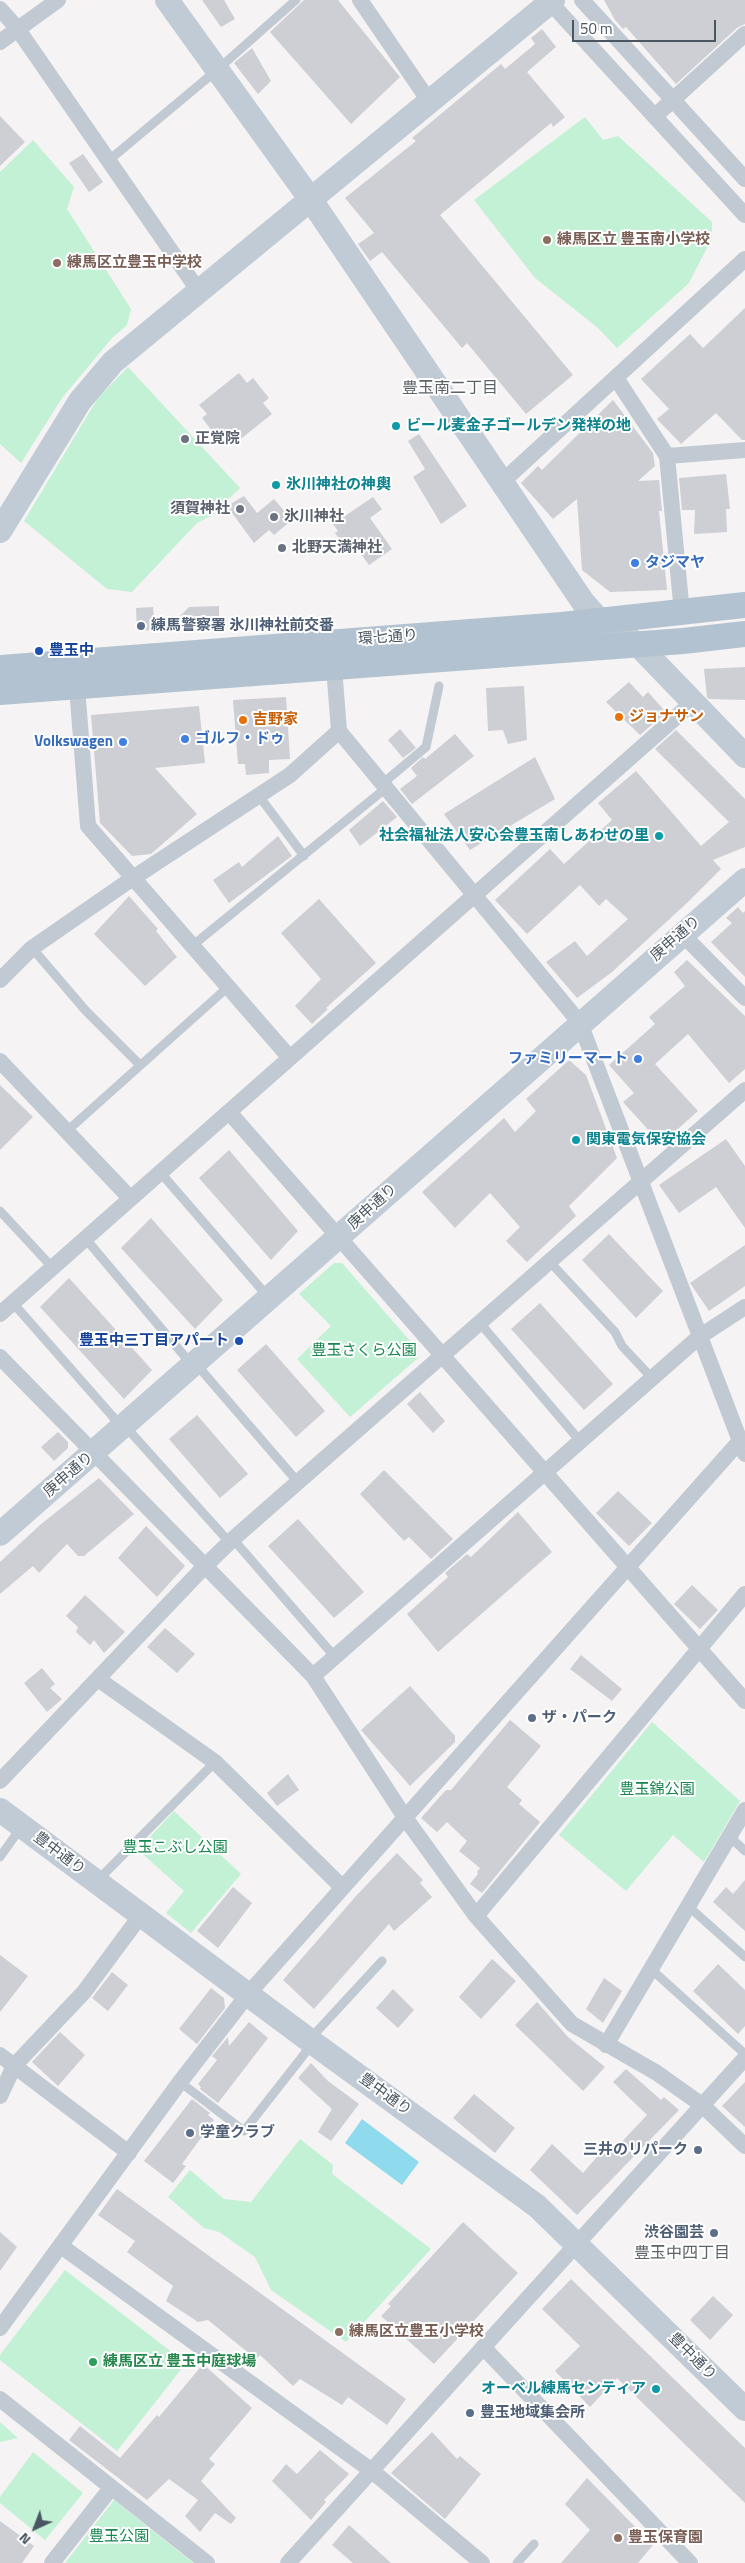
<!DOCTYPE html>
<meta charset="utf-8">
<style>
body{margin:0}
#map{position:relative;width:745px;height:2563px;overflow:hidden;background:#f5f3f3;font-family:"Titillium Web",sans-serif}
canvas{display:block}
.north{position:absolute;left:10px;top:2503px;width:50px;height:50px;-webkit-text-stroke:4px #fff;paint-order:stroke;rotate:223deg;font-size:14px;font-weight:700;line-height:20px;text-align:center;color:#4a5661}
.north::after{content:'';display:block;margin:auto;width:18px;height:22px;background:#4a5661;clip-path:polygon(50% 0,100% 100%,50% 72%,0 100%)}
.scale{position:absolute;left:572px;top:20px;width:144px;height:22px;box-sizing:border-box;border:2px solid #4a5661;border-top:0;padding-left:6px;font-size:15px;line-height:18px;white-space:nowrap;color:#4a5661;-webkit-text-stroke:4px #fff;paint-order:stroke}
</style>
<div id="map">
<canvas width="745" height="2563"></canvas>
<div class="north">N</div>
<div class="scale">50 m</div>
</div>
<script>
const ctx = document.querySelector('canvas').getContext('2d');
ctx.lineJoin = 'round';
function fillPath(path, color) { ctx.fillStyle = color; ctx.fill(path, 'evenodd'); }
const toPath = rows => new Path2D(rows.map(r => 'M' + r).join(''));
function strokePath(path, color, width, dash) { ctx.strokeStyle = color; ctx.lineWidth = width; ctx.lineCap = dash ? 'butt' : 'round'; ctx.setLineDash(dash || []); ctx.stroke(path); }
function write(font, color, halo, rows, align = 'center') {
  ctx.font = font + ' "Titillium Web","Noto Sans JP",sans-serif'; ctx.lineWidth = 4; ctx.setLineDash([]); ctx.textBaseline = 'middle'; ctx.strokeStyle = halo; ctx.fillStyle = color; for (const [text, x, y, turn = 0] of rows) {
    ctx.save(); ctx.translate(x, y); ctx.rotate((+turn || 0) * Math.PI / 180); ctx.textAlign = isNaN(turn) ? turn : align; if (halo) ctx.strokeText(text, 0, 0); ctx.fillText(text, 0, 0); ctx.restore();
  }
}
fillPath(toPath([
 [585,117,603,140,618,136,712,222,712,238,689,283,617,348,598,328,535,278,474,200],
 [33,140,74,187,67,209,131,309,127,325,112,338,62,398,21,463,0,444,0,172],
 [128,367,240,488,211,516,197,523,132,592,107,589,24,521,98,398],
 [334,1263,342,1263,418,1350,418,1358,350,1417,297,1359,331,1326,299,1294],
 [652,1722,740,1801,704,1862,673,1835,626,1891,559,1835],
 [174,1811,241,1874,191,1933,166,1913,184,1891,138,1850],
 [300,2139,333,2165,332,2174,431,2249,346,2342,271,2290,255,2257,219,2232,204,2228,168,2197,190,2170,224,2199,251,2202],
 [65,2270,186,2363,117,2451,0,2360,0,2355],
 [0,2422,18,2438,0,2442],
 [33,2452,83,2493,45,2540,0,2503,0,2497],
 [114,2500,193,2563,65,2563]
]), '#c3f1d5');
fillPath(toPath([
 [362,2119,419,2162,402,2185,345,2143]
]), '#90daee');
fillPath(toPath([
 [202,0,224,0,235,19,221,27],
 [304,0,338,0,400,77,351,124,270,32],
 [604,0,745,0,745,24,738,27,676,84,626,27,623,29,615,20],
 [542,29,556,47,527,72,565,117,553,127,551,123,440,215,573,375,526,414,467,343,462,348,382,252,370,261,358,244,374,233,345,198,416,141,412,138,501,64,505,69,535,44,531,38],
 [252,48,271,81,258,94,234,63],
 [0,116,25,142,0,166],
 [83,154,103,182,89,192,69,163],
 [745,308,745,440,742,440,716,413,681,444,657,419,669,409,641,379,690,334,703,348],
 [239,373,247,383,253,378,269,398,263,403,272,414,233,445,225,435,219,440,202,418,207,414,199,405],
 [613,400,653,453,655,466,638,481,659,480,662,511,659,511,667,590,610,592,582,570,577,499,553,519,521,483,538,466,542,470],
 [419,434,467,506,441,524,413,477,425,469,408,441],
 [726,474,730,509,726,509,727,532,694,534,695,510,682,510,679,478],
 [244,496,257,513,274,499,292,520,274,535,269,530,254,543,227,506],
 [373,497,382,509,370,518,392,549,369,565,359,551,356,553,353,547,348,551,335,533,338,531,333,524],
 [219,606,219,626,167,629,189,607],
 [153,607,155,630,137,631,136,608],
 [745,667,745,700,709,699,707,697,704,669],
 [629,682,643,697,648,692,664,710,660,714,662,716,640,735,606,702],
 [524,686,527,740,508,744,503,730,488,731,486,688],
 [286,697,290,759,269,760,269,773,246,775,245,764,238,764,233,700],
 [199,706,205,763,155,768,197,814,151,854,132,856,100,823,91,715],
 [400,729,416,748,403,758,388,740],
 [676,730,745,799,745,847,713,860,721,869,688,902,612,972,577,998,546,962,575,941,587,956,628,919,606,899,599,906,580,885,527,934,495,900,550,849,564,864,612,820,598,803,636,771,701,846,729,822,655,749],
 [455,734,474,756,412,804,400,789,417,776,411,768,423,757,425,759],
 [535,757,555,799,470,850,444,814],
 [383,801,397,817,360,846,349,830],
 [278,836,292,856,229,903,213,880,239,862,242,867],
 [129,896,158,929,156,931,177,957,145,986,94,934],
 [319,899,376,963,326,1008,328,1009,312,1024,295,1006,321,979,281,933],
 [738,907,743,913,745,911,745,977,711,942,732,923,726,918],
 [687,960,745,1016,745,1069,729,1083,688,1034,655,1064,698,1111,661,1144,623,1102,634,1093,609,1065,655,1024,649,1017,685,986,674,972],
 [569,1060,586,1075,617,1158,569,1206,576,1216,527,1262,506,1241,520,1227,490,1193,455,1228,422,1192,504,1118,515,1132,536,1111,526,1099],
 [0,1085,33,1117,0,1150],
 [726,1139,745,1166,745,1228,716,1187,679,1213,659,1185],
 [229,1150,298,1231,271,1260,199,1178],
 [151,1218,223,1300,195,1329,121,1248],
 [609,1234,663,1291,636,1318,582,1260],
 [745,1245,745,1286,709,1311,690,1283],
 [69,1278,152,1370,124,1399,40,1307],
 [540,1303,613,1384,584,1410,511,1329],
 [266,1344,325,1411,296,1437,237,1370],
 [420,1392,445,1421,433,1433,407,1404],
 [197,1415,248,1474,220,1498,169,1439],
 [58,1432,68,1442,68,1448,54,1461,41,1447],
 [384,1470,453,1539,431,1559,409,1537,404,1541,360,1494],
 [99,1478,134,1514,84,1556,78,1556,67,1544,39,1573,33,1566,0,1594,0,1562,40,1525],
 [618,1491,652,1523,629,1546,596,1513],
 [518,1512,552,1552,438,1652,407,1614,448,1577,445,1573,467,1554,471,1557],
 [298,1519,364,1592,334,1618,268,1546],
 [146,1526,185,1566,157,1597,118,1558],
 [692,1585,718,1610,700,1629,674,1604],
 [85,1595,125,1632,104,1653,94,1640,90,1645,76,1632,78,1627,66,1616],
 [165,1628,195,1654,177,1673,147,1647],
 [581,1655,622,1689,612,1701,570,1669],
 [42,1668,55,1684,50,1688,62,1699,47,1712,24,1683],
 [410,1686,455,1736,455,1742,410,1786,361,1730],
 [510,1720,541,1746,507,1787,522,1800,519,1804,540,1822,482,1893,470,1884,478,1874,477,1872,480,1868,459,1851,467,1841,447,1822,437,1832,421,1818,446,1790,451,1790],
 [288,1774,299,1790,277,1806,267,1793],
 [397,1853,423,1880,420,1883,432,1897,394,1931,389,1924,314,2009,283,1980,356,1896],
 [745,1880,745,1931,713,1902,726,1887,733,1894],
 [233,1887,252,1903,218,1948,197,1931],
 [0,1955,28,1976,0,2012],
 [492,1959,516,1981,481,2019,459,1997],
 [718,1964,745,1990,745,2026,738,2034,693,1991],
 [112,1972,128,1985,108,2011,92,1998],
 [604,1978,622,1991,603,2023,586,2009],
 [211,1988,224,1998,225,2008,197,2044,179,2029],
 [393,1989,414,2010,398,2028,376,2008],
 [537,2002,568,2037,605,2067,583,2091,515,2025],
 [249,2022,268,2038,218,2103,200,2089,201,2087,198,2084,217,2060,212,2056,228,2037,229,2046],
 [60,2032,85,2055,58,2086,32,2062],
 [311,2063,328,2081,359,2104,331,2141,318,2132,332,2109,298,2078],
 [626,2069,661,2100,664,2097,679,2110,577,2215,530,2170,552,2144,583,2173,609,2143,615,2149,647,2115,613,2082],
 [745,2082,745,2127,722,2106],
 [474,2094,515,2128,495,2153,453,2118],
 [192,2099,210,2113,208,2115,214,2120,182,2164,186,2166,173,2183,144,2161],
 [117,2189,406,2399,387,2425,348,2397,342,2405,300,2379,293,2386,260,2355,256,2359,208,2320,198,2322,166,2301,173,2286,127,2252,135,2241,98,2215],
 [463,2222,518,2273,434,2364,381,2316,391,2306,388,2304],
 [0,2232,17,2247,0,2271],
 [571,2279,745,2448,745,2503,617,2378,590,2407,555,2371,580,2346,542,2309],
 [713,2296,733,2315,710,2340,690,2320],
 [203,2364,252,2408,209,2459,215,2464,201,2481,236,2518,231,2524,215,2513,200,2532,185,2516,198,2500,169,2479,147,2500,69,2440,80,2426,120,2458,157,2415,159,2417],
 [432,2432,457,2459,460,2456,481,2474,445,2519,391,2473],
 [320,2450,349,2474,324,2500,326,2502,311,2520,272,2481,286,2464,297,2474],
 [587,2478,653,2545,638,2563,561,2563,590,2530,565,2504],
 [0,2521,34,2546,22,2563,0,2563],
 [349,2525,391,2563,353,2563,332,2545]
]), '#cdcfd5');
strokePath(toPath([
 [108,161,217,70,296,0],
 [382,784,426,747,439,686],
 [259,796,304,856],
 [192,946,386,788],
 [32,948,86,1011,140,1065],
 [67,1131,228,987],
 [160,1172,269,1298],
 [0,1211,52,1267],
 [85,1238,192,1365],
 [549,1261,615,1332,622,1346,652,1378],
 [13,1303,121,1426],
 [479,1322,580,1441],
 [196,1364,297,1481],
 [125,1426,230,1543],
 [233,1539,335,1657],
 [729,1836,745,1851],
 [0,1857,22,1826],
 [97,1881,215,1762],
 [688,1906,745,1957],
 [651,1969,745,2054],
 [309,2040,382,1961],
 [180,2082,244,2131,313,2043],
 [517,2563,534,2544]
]), '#c1cad2', 9);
strokePath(toPath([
 [360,0,429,101],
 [548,0,745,215],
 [582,0,745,179],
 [0,9,17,28,198,290],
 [0,42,58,0],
 [655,116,745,34],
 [616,378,667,456,682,613],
 [667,456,745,450],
 [502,482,745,259],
 [334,667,339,731,580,1023,745,1454],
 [77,687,88,826,290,1058],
 [682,934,745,998],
 [0,980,32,948,133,878,290,775,339,731],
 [0,1061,130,1198],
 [229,1112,745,1701],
 [0,1314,692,703],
 [0,1357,313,1676,406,1819,476,1916,572,2024,657,2073,702,2105,745,2146],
 [313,1676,699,1337,745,1307],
 [98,1679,215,1762,342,1887],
 [0,1781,206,1565,233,1539,745,1090],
 [476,1916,745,1594],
 [606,2045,745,1810],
 [0,2055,129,2153],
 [0,2096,14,2066,84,1992,141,1915],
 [61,2246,372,2471,482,2563],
 [0,2328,180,2082,249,1993,739,1442,745,1439],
 [483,2347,690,2563],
 [0,2399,207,2563],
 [52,2563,111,2488],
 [288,2563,745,2058]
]), '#c1cad2', 16);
strokePath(toPath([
 [167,0,311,200,583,602,600,621,637,644,745,756],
 [0,531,80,401,113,362,553,0],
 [0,1534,745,880],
 [0,1810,309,2040,537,2206,745,2409]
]), '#c1cbd6', 24);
strokePath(toPath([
 [0,668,562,625,745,605],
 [0,692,683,641,745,634]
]), '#b3c2d1', 26);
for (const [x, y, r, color] of [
 [547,240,5,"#8d6e63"],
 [57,263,5,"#8d6e63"],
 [396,426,5,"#0f9aa8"],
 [185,439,5,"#6b7280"],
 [276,485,5,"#0f9aa8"],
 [240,509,5,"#6b7280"],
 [274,517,5,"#6b7280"],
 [282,548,5,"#6b7280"],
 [635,563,5,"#3f7fe0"],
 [141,626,5,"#5c6f8a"],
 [39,651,5,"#1a4fb4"],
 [619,717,5,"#e8710a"],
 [243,720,5,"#e8710a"],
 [185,739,5,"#3f7fe0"],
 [123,742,5,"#3f7fe0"],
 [659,836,5,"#0f9aa8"],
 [638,1059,5,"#3f7fe0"],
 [576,1140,5,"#0f9aa8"],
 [239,1341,5,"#1a4fb4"],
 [532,1718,5,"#5c6f8a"],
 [190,2133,5,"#5c6f8a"],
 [698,2150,5,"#5c6f8a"],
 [714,2233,5,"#5c6f8a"],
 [339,2332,5,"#8d6e63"],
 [93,2362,5,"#2e9e5b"],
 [656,2389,5,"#0f9aa8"],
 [470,2413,5,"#5c6f8a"],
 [618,2538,5,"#8d6e63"]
]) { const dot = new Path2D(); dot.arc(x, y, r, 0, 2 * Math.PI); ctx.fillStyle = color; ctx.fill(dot); strokePath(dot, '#fff', 2); }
write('bold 15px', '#785e54', '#fff', [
 ["練馬区立 豊玉南小学校",557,240],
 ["練馬区立豊玉中学校",67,263],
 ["練馬区立豊玉小学校",349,2332],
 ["豊玉保育園",628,2538]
], 'left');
write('bold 15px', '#0d838f', '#fff', [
 ["ビール麦金子ゴールデン発祥の地",406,426],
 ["氷川神社の神輿",286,485],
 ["社会福祉法人安心会豊玉南しあわせの里",649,836,"right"],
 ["関東電気保安協会",586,1140],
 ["オーベル練馬センティア",646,2389,"right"]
], 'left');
write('bold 15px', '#5b616d', '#fff', [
 ["正覚院",195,439],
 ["須賀神社",230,509,"right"],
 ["氷川神社",284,517],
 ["北野天満神社",292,548]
], 'left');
write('bold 15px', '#366cbe', '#fff', [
 ["タジマヤ",645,563],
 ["ゴルフ・ドゥ",195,739],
 ["Volkswagen",113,742,"right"],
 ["ファミリーマート",628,1059,"right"]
], 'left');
write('bold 15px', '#4e5e75', '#fff', [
 ["練馬警察署 氷川神社前交番",151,626],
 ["ザ・パーク",542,1718],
 ["学童クラブ",200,2133],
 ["三井のリパーク",688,2150,"right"],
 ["渋谷園芸",704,2233,"right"],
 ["豊玉地域集会所",480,2413]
], 'left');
write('15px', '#4a5661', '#fff', [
 ["環七通り",388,638,-4],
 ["庚申通り",676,939,-41],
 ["庚申通り",373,1207,-42],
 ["庚申通り",69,1475,-41],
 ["豊中通り",59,1854,37],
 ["豊中通り",385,2095,36],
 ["豊中通り",692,2357,45]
]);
write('bold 15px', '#164399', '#fff', [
 ["豊玉中",49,651],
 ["豊玉中三丁目アパート",229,1341,"right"]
], 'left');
write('bold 15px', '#c56008', '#fff', [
 ["ジョナサン",629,717],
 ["吉野家",253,720]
], 'left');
write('15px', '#17864f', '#fff', [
 ["豊玉さくら公園",364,1351],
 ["豊玉錦公園",657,1790],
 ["豊玉こぶし公園",175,1848],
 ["豊玉公園",119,2537]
]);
write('bold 15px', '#27864d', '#fff', [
 ["練馬区立 豊玉中庭球場",103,2362]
], 'left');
write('16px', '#5f6368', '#fff', [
 ["豊玉南二丁目",450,389],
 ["豊玉中四丁目",682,2254]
]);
</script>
